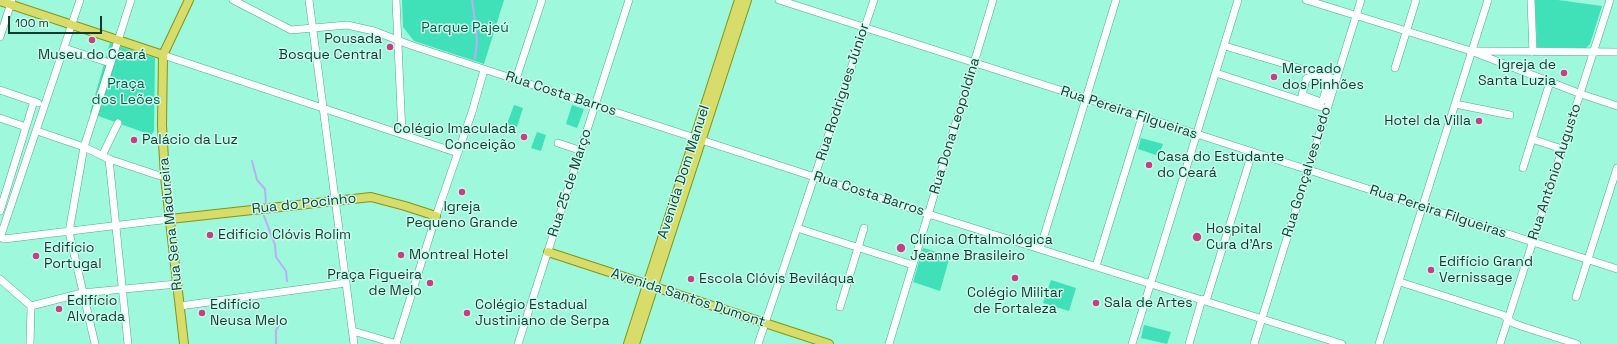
<!DOCTYPE html>
<meta charset="utf-8">
<style>
body{margin:0}
#map{position:relative;width:1617px;height:344px;overflow:hidden;background:#9df8dc;font-family:"Space Grotesk",sans-serif}
canvas{display:block}
.scale{position:absolute;left:8px;top:16px;width:94px;height:18px;box-sizing:border-box;border:2px solid #133a30;border-top:0;padding-left:5px;font-size:12px;line-height:14px;white-space:nowrap;color:#133a30;-webkit-text-stroke:3px #cafeec;paint-order:stroke}
</style>
<div id="map">
<canvas width="1617" height="344"></canvas>
<div class="scale">100 m</div>
</div>
<script>
const ctx = document.querySelector('canvas').getContext('2d');
ctx.lineJoin = 'round';
function fillPath(path, color) { ctx.fillStyle = color; ctx.fill(path, 'evenodd'); }
const toPath = rows => new Path2D(rows.map(r => 'M' + r).join(''));
function strokePath(path, color, width, dash) { ctx.strokeStyle = color; ctx.lineWidth = width; ctx.lineCap = dash ? 'butt' : 'round'; ctx.setLineDash(dash || []); ctx.stroke(path); }
function write(font, color, halo, rows, align = 'center') {
  ctx.font = font + ' "Space Grotesk",sans-serif'; ctx.lineWidth = 3; ctx.setLineDash([]); ctx.textBaseline = 'middle'; ctx.strokeStyle = halo; ctx.fillStyle = color; for (const [text, x, y, turn = 0] of rows) {
    ctx.save(); ctx.translate(x, y); ctx.rotate((+turn || 0) * Math.PI / 180); ctx.textAlign = isNaN(turn) ? turn : align; if (halo) ctx.strokeText(text, 0, 0); ctx.fillText(text, 0, 0); ctx.restore();
  }
}
fillPath(toPath([
 [402,0,504,0,484,64,414,41,403,27],
 [1535,0,1558,0,1602,6,1590,44,1586,48,1537,47],
 [110,43,155,58,154,131,151,135,90,113],
 [514,105,523,108,517,127,507,124],
 [572,105,584,109,577,128,566,124],
 [537,132,546,135,541,151,531,148],
 [1141,138,1163,144,1159,156,1138,149],
 [923,248,950,256,940,291,913,282],
 [1051,280,1076,288,1069,311,1043,303],
 [1144,325,1171,332,1167,344,1141,338]
]), '#40e0b9');
strokePath(toPath([
 [472,0,476,29,477,43,475,58],
 [252,161,257,180,265,189,266,204],
 [264,216,275,245,276,257,286,271,287,281],
 [276,344,276,330,282,321]
]), '#bbaef6', 2);
const minor = toPath([
 [233,0,291,30,347,25,374,31,413,46,922,212,1342,344],
 [309,0,354,344],
 [396,0,402,133],
 [779,0,1617,269],
 [1306,0,1471,51,1581,94,1617,106],
 [1531,0,1533,52],
 [0,37,12,0],
 [1225,46,1335,79],
 [64,48,110,63],
 [1478,51,1617,52],
 [163,55,458,153],
 [1395,68,1416,0],
 [1216,73,1327,109],
 [1310,77,1328,82,1323,100,1321,102,1302,95,1306,79,1310,77],
 [516,79,542,0],
 [0,90,38,103],
 [1455,104,1510,115],
 [0,118,23,126],
 [40,132,84,147,109,159,160,176],
 [1532,139,1562,149],
 [558,143,576,149],
 [102,156,118,123],
 [109,159,128,344],
 [1523,168,1550,82],
 [0,211,34,101],
 [797,228,913,265],
 [0,238,80,0],
 [4,239,170,219],
 [1040,249,1116,0],
 [1096,266,1142,117],
 [0,279,31,306],
 [1400,282,1503,315,1513,323,1521,326,1577,344],
 [1576,297,1617,168],
 [1206,301,1252,153],
 [31,306,82,293,177,284],
 [180,306,346,283],
 [840,307,864,228],
 [353,331,397,344],
 [30,344,31,306],
 [95,344,69,232,84,147,131,0],
 [396,344,436,216,472,112,484,70],
 [518,344,629,0],
 [758,344,874,0],
 [889,344,993,0],
 [1132,344,1238,0],
 [1189,344,1202,299],
 [1254,344,1361,0],
 [1379,344,1488,0],
 [1500,344,1610,0]
]);
const major = toPath([
 [0,1,163,55],
 [170,219,371,197,405,206,436,216],
 [548,252,829,344],
 [184,344,165,177,162,125,163,55,189,0],
 [628,344,739,0],
 [635,344,747,0]
]);
strokePath(minor, '#4fab91', 8);
strokePath(major, '#829417', 10);
strokePath(minor, '#fff', 7);
strokePath(major, '#d8dc6b', 8);
for (const [x, y, r, color] of [
 [92,40,4,"#c44084"],
 [390,47,4,"#c44084"],
 [1564,73,4,"#c44084"],
 [1274,77,4,"#c44084"],
 [1479,121,4,"#c44084"],
 [524,137,4,"#c44084"],
 [134,140,4,"#c44084"],
 [1149,165,4,"#c44084"],
 [462,192,4,"#c44084"],
 [210,235,4,"#c44084"],
 [1197,237,5,"#c44084"],
 [901,248,5,"#c44084"],
 [401,255,4,"#c44084"],
 [36,256,4,"#c44084"],
 [1431,270,4,"#c44084"],
 [1015,278,4,"#c44084"],
 [691,279,4,"#c44084"],
 [430,283,4,"#c44084"],
 [1096,303,4,"#c44084"],
 [59,309,4,"#c44084"],
 [202,313,4,"#c44084"],
 [467,313,4,"#c44084"]
]) { const dot = new Path2D(); dot.arc(x, y, r, 0, 2 * Math.PI); ctx.fillStyle = color; ctx.fill(dot); strokePath(dot, '#cafeec', 1.5); }
write('14px', '#065b49', '#cafeec', [
 ["Parque Pajeú",465,28],
 ["Praça",126,84],
 ["dos Leões",126,100]
]);
write('14px', '#133a30', '#cafeec', [
 ["Pousada",382,39,"right"],
 ["Bosque Central",382,55,"right"],
 ["Museu do Ceará",92,55,"center"],
 ["Igreja de",1556,65,"right"],
 ["Santa Luzia",1556,81,"right"],
 ["Mercado",1282,69],
 ["dos Pinhões",1282,85],
 ["Hotel da Villa",1471,121,"right"],
 ["Colégio Imaculada",516,129,"right"],
 ["Conceição",516,145,"right"],
 ["Palácio da Luz",142,140],
 ["Casa do Estudante",1157,157],
 ["do Ceará",1157,173],
 ["Igreja",462,207,"center"],
 ["Pequeno Grande",462,223,"center"],
 ["Hospital",1206,229],
 ["Cura d'Ars",1206,245],
 ["Edifício Clóvis Rolim",218,235],
 ["Clínica Oftalmológica",910,240],
 ["Jeanne Brasileiro",910,256],
 ["Edifício",44,248],
 ["Portugal",44,264],
 ["Montreal Hotel",409,255],
 ["Edifício Grand",1439,262],
 ["Vernissage",1439,278],
 ["Praça Figueira",422,275,"right"],
 ["de Melo",422,291,"right"],
 ["Escola Clóvis Beviláqua",699,279],
 ["Colégio Militar",1015,293,"center"],
 ["de Fortaleza",1015,309,"center"],
 ["Edifício",67,301],
 ["Alvorada",67,317],
 ["Sala de Artes",1104,303],
 ["Edifício",210,305],
 ["Neusa Melo",210,321],
 ["Colégio Estadual",475,305],
 ["Justiniano de Serpa",475,321]
], 'left');
write('14px', '#133a30', '#cafeec', [
 ["Rua Rodrigues Júnior",843,92,-72],
 ["Rua Costa Barros",561,94,18],
 ["Rua Pereira Filgueiras",1129,113,18],
 ["Rua Dona Leopoldina",955,126,-73],
 ["Avenida Dom Manuel",684,172,-72],
 ["Rua Gonçalves Ledo",1307,172,-73],
 ["Rua Antônio Augusto",1555,172,-72],
 ["Rua 25 de Março",570,183,-72],
 ["Rua Costa Barros",869,194,18],
 ["Rua do Pocinho",304,204,-6],
 ["Rua Pereira Filgueiras",1438,212,18],
 ["Rua Sena Madureira",171,224,-96],
 ["Avenida Santos Dumont",688,298,18]
]);
</script>
